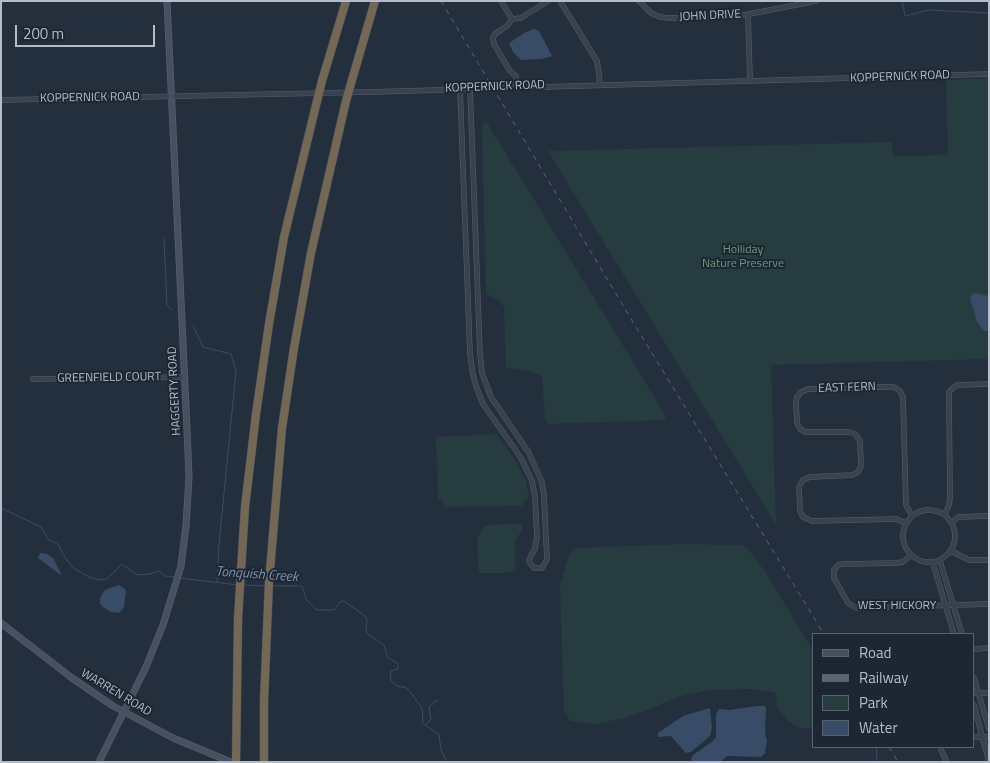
<!DOCTYPE html>
<style>
body{margin:0}
#map{position:relative;width:990px;height:763px;overflow:hidden;background:#242f3e;font-family:"Titillium Web",sans-serif}
canvas{display:block}
.frame{position:absolute;inset:0;border:2px solid #b4bcc9;pointer-events:none}
.legend{position:absolute;left:812px;top:633px;width:162px;height:115px;box-sizing:border-box;background:#1d2633;border:1px solid #59626f;margin:0;padding:6px 9px;list-style:none;font-size:15px;color:#b4bcc9}
.legend li{display:flex;align-items:center;gap:10px;height:25px}
.legend b{width:25px;border:1px solid #59626f}
.scale{position:absolute;left:15px;top:25px;width:140px;height:22px;box-sizing:border-box;border:2px solid #b4bcc9;border-top:0;padding-left:6px;font-size:15px;line-height:18px;white-space:nowrap;color:#b4bcc9;-webkit-text-stroke:4px #1d2633;paint-order:stroke}
</style>
<div id="map">
<canvas width="990" height="763"></canvas>
<div class="frame"></div>
<ul class="legend">
<li><b style="height:6px;background:#465061"></b>Road</li>
<li><b style="height:6px;background:#5a6575"></b>Railway</li>
<li><b style="height:14px;background:#263c3f"></b>Park</li>
<li><b style="height:14px;background:#394c67"></b>Water</li>
</ul>
<div class="scale">200 m</div>
</div>
<script>
const ctx = document.querySelector('canvas').getContext('2d');
ctx.lineJoin = 'round';
function fillPath(path, color) { ctx.fillStyle = color; ctx.fill(path, 'evenodd'); }
const toPath = rows => new Path2D(rows.map(r => 'M' + r).join(''));
function strokePath(path, color, width, dash) { ctx.strokeStyle = color; ctx.lineWidth = width; ctx.lineCap = dash ? 'butt' : 'round'; ctx.setLineDash(dash || []); ctx.stroke(path); }
function write(font, color, halo, rows, align = 'center') {
  ctx.font = font + ' "Titillium Web",sans-serif'; ctx.lineWidth = 4; ctx.setLineDash([]); ctx.textBaseline = 'middle'; ctx.strokeStyle = halo; ctx.fillStyle = color; for (const [text, x, y, turn = 0] of rows) {
    ctx.save(); ctx.translate(x, y); ctx.rotate((+turn || 0) * Math.PI / 180); ctx.textAlign = isNaN(turn) ? turn : align; if (halo) ctx.strokeText(text, 0, 0); ctx.fillText(text, 0, 0); ctx.restore();
  }
}
fillPath(toPath([
 [989,78,989,359,771,365,776,525,548,151,892,142,893,156,948,155,946,80],
 [486,121,660,406,666,418,664,420,549,424,545,419,542,376,531,371,506,368,504,307,499,301,486,294,482,126],
 [497,434,516,462,526,481,529,497,524,501,522,506,445,507,442,500,438,499,436,437],
 [518,524,522,525,522,531,517,537,515,543,515,569,511,572,504,573,479,573,477,543,478,537,483,528,489,525],
 [682,544,741,545,748,549,764,570,814,652,814,728,799,728,787,720,778,708,775,693,752,689,708,690,677,697,651,709,624,718,595,724,570,721,564,710,560,586,569,554,576,548]
]), '#263c3f');
fillPath(toPath([
 [534,29,539,31,552,56,542,59,521,60,513,52,509,43,526,32],
 [973,293,989,296,989,331,984,331,977,322,970,298],
 [40,553,47,554,53,558,62,576,38,558],
 [119,585,126,590,124,607,119,613,111,612,103,607,100,603,100,598,105,590],
 [757,706,764,706,766,708,765,729,766,731,765,734,767,740,765,753,761,757,727,756,720,762,692,762,691,760,693,755,713,741,716,737,716,714,719,709,730,710],
 [710,708,712,728,710,736,691,752,686,753,671,736,658,737,658,733,683,716]
]), '#394c67');
strokePath(toPath([
 [902,1,905,16,929,10,989,13],
 [164,239,167,305,172,310],
 [193,325,203,347,231,354,236,371,219,544,217,582],
 [1,508,41,527,48,539,59,545,62,553,73,568,89,577,100,580,107,579,122,564,137,575,150,574,159,571,165,576,176,577],
 [180,578,238,585],
 [244,585,265,586],
 [272,586,302,586,307,601,317,610,334,610,340,602,344,601,365,616,367,620,366,633,384,645,388,658,398,663,398,669,390,671,391,681,397,686,407,688,422,708,423,723,439,735,441,750,447,762],
 [426,725,431,719,429,707,433,704,434,701,438,701],
 [876,747,877,754,876,762]
]), '#394c67', 1);
const street = toPath([
 [501,1,512,19,521,18,548,1],
 [560,1,597,61,599,73,600,85],
 [639,1,651,13,660,17,670,18,739,16,816,1],
 [748,14,750,80],
 [512,19,507,26,495,34,493,38,494,44,510,71,516,76,516,87],
 [460,89,470,354,473,375,476,386,483,404,521,458,532,481,535,497,537,537,535,548,529,560,530,563,534,568,542,568,547,559,544,496,542,482,529,453,491,397,482,373,480,354,470,88],
 [1,100,370,92,989,74],
 [33,379,184,377],
 '903 536a26 26 0 1 1 52 0a26 26 0 1 1-52 0Z',
 [945,514,949,505,950,498,949,392,954,387,958,385,989,384],
 [952,522,958,517,989,516],
 [906,523,896,519,812,521,803,517,800,511,799,487,803,480,810,477,852,475,858,472,861,466,860,441,855,434,849,432,806,432,800,429,797,423,796,402,797,397,801,392,808,389,881,387,894,387,900,391,903,397,906,505,912,516],
 [951,551,969,560,989,560],
 [911,555,903,562,896,563,842,564,838,565,834,570,834,578,848,603,856,608,989,604],
 [940,561,962,634],
 [933,563,954,634],
 [974,649,989,648],
 [974,678,989,729],
 [974,693,989,693],
 [974,705,989,762],
 [974,737,989,737],
 [941,747,941,750,947,762]
]);
const secondary = toPath([
 [1,623,72,678,113,706,173,738,231,762],
 [99,762,146,667,163,625,181,566,186,526,189,477,187,429,167,1]
]);
const highway = toPath([
 [352,80,375,1],
 [322,81,346,1],
 [236,762,238,619,245,507,256,414,269,324,284,237,317,101],
 [264,762,264,701,269,582,282,428,294,348,311,253,346,101]
]);
strokePath(street, '#565f6c', 5.5);
strokePath(secondary, '#565f6c', 7);
strokePath(highway, '#434c59', 9);
strokePath(street, '#38414e', 4.5);
strokePath(secondary, '#465061', 5.5);
strokePath(highway, '#746855', 8);
strokePath(toPath([
 [441,1,628,314,824,634],
 [889,747,898,762]
]), '#5a6575', 1, [5, 5]);
const highwayBridge = toPath([
 [317,101,322,81],
 [346,101,352,80]
]);
strokePath(highwayBridge, '#434c59', 9, []);
strokePath(highwayBridge, '#746855', 8);
write('12px', '#b4bcc9', '#1d2633', [
 ["JOHN DRIVE",710,16,-3],
 ["KOPPERNICK ROAD",900,77,-2],
 ["KOPPERNICK ROAD",495,87,-2],
 ["KOPPERNICK ROAD",90,98,-1],
 ["GREENFIELD COURT",109,378,-1],
 ["EAST FERN",847,388,-2],
 ["HAGGERTY ROAD",175,391,-93],
 ["WEST HICKORY",897,606],
 ["WARREN ROAD",116,693,31]
]);
write('12px', '#6b9a76', '#1d2633', [
 ["Holliday",743,250],
 ["Nature Preserve",743,264]
]);
write('italic 14px', '#7c92b1', '#1d2633', [
 ["Tonquish Creek",257,575,4]
]);
</script>
